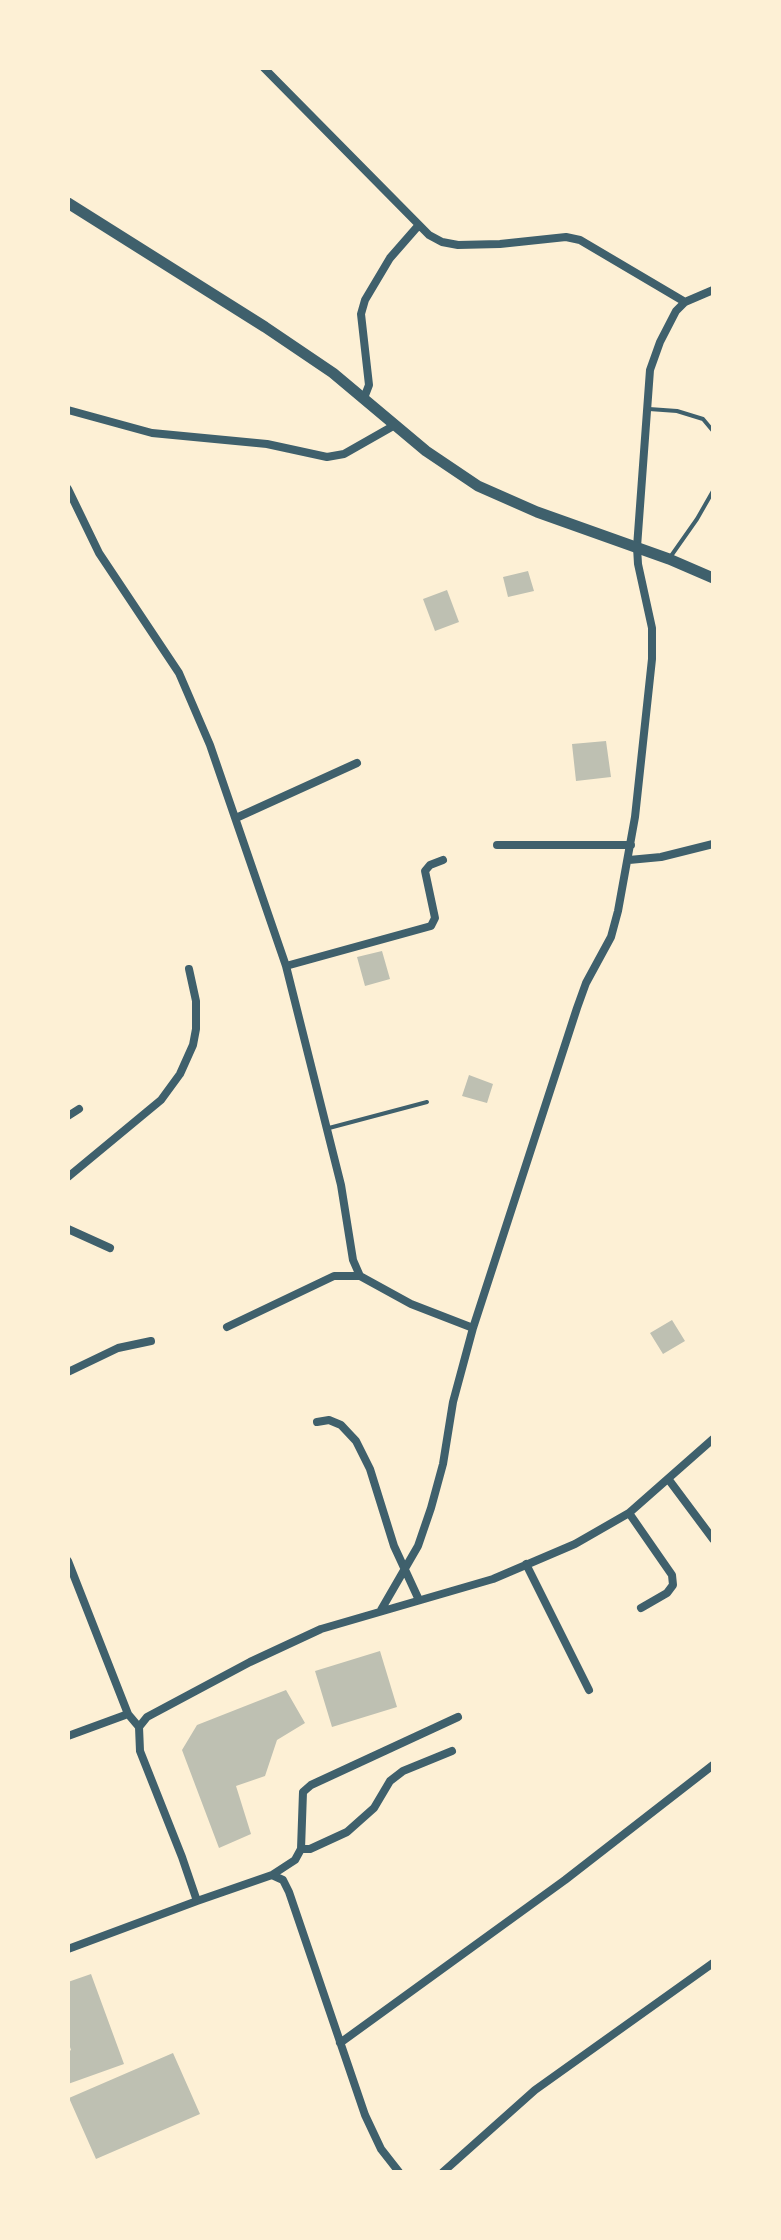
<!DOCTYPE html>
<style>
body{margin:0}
#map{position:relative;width:781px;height:2240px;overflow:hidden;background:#fdf0d5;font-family:"Archivo Narrow",sans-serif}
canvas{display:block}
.frame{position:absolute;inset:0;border:70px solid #fdf0d5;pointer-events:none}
</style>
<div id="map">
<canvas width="781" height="2240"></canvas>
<div class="frame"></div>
</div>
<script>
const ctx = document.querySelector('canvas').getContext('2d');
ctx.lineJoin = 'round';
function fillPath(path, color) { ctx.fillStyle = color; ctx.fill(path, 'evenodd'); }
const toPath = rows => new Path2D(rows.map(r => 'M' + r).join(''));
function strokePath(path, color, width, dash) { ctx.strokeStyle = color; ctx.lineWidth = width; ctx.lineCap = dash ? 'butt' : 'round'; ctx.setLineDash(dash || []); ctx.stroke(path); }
fillPath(toPath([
 [528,571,534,591,508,597,503,577],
 [447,590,459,622,435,631,423,599],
 [606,741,611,777,576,781,572,744],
 [382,951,390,979,365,986,357,957],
 [469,1075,493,1084,487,1103,462,1096],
 [672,1320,685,1341,663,1354,650,1333],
 [380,1651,397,1707,332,1727,315,1671],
 [286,1690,305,1723,277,1740,265,1776,236,1786,251,1834,219,1848,182,1750,197,1725],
 [91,1974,124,2064,68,2084,68,2052,71,2050,68,2041,68,1982],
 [173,2053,200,2114,96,2159,69,2098]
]), '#bec0b2');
strokePath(toPath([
 [649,409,677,411,703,419,713,431],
 [671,556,697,519,713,491],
 [329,1128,427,1102]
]), '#3f606c', 4);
strokePath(toPath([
 [264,68,429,235,442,242,458,245,500,244,566,237,580,240,685,302],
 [364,398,369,385,361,314,365,300,390,258,418,226],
 [68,410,152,433,267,444,327,457,344,454,395,425],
 [68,489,99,553,179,673,210,745,286,966,341,1185,353,1260,360,1276,411,1304,473,1328],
 [236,818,357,763],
 [497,845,631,845],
 [629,860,661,857,713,844],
 [286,966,431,926,435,918,425,871,430,865,443,860],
 [68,1116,79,1109],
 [68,1177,161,1100,180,1074,193,1045,196,1029,196,1001,189,969],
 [68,1229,110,1248],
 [227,1327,334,1276,360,1276],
 [68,1372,118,1348,151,1341],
 [317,1422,329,1420,341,1425,356,1441,370,1469,394,1546,419,1600],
 [669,1480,713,1539],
 [629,1513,672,1575,673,1585,667,1593,641,1608],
 [68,1561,128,1714,139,1727],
 [526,1564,589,1690],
 [381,1610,418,1546,431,1508,443,1464,453,1402,473,1328,577,1008,586,983,611,937,618,911,635,817,652,659,652,628,638,564,637,547,650,370,660,342,676,311,685,302,713,290],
 [68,1736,128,1714],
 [301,1849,310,1849,347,1832,374,1808,390,1781,403,1771,452,1751],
 [272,1875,295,1860,301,1849,303,1792,311,1785,458,1717],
 [197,1901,272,1875,283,1880,289,1892,365,2115,381,2149,399,2172],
 [68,1949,197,1901,182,1857,140,1751,139,1727,147,1717,250,1662,321,1629,493,1579,575,1544,629,1513,713,1439],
 [340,2043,565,1880,713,1765],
 [443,2172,535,2090,713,1963]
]), '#3f606c', 8);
strokePath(toPath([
 [68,203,265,327,333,373,426,451,478,486,537,512,669,559,713,578]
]), '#3f606c', 11);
</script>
